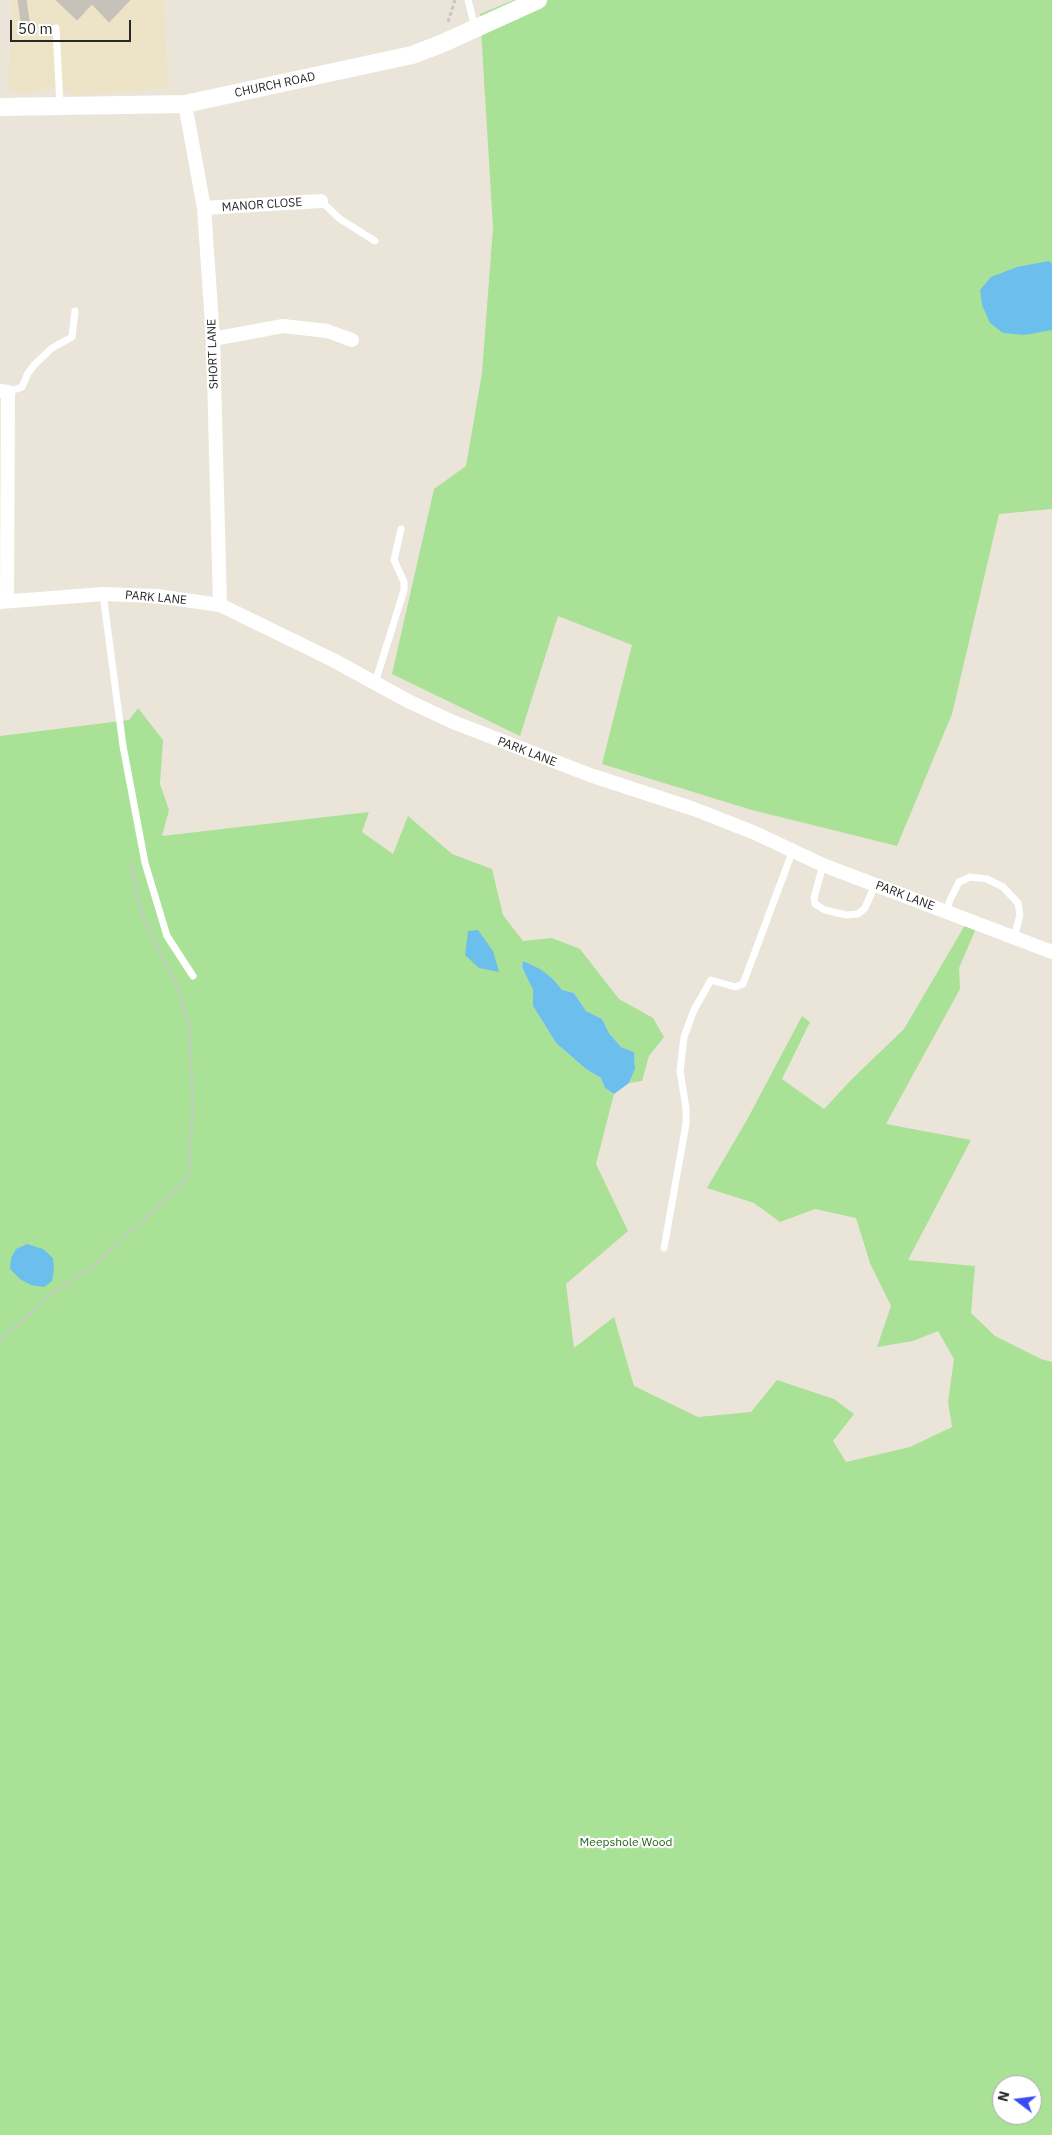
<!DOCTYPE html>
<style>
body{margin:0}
#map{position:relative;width:1052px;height:2135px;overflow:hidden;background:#ebe5d9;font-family:"IBM Plex Sans",sans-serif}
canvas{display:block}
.north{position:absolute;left:992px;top:2075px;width:50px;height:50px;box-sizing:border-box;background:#fff;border:1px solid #a9a9a9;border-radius:50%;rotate:285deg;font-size:14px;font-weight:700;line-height:20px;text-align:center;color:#282828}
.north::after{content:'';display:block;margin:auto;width:18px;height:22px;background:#394cf8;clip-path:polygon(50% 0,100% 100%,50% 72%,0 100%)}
.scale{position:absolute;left:10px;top:20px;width:121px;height:22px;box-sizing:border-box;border:2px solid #282828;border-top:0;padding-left:6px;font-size:15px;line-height:18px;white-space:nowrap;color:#282828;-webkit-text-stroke:4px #fff;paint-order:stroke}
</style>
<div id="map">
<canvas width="1052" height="2135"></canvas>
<div class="north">N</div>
<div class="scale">50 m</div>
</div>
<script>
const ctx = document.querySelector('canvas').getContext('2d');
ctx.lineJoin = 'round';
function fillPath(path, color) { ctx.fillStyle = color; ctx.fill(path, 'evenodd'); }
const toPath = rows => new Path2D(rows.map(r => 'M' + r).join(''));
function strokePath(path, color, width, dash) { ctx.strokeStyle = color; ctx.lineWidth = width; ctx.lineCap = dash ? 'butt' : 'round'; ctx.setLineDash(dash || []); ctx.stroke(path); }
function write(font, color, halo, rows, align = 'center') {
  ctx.font = font + ' "IBM Plex Sans",sans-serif'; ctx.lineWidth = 4.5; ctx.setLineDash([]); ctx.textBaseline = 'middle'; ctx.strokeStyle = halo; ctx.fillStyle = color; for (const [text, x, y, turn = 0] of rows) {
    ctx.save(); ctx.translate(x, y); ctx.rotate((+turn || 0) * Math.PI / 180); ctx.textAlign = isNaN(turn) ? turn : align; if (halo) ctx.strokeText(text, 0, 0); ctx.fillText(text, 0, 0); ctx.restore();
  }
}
fillPath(toPath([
 [12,0,164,0,168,88,76,96,57,89,45,89,26,95,8,92]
]), '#ede4c8');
fillPath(toPath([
 [514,0,1052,0,1052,509,999,514,952,714,897,846,752,810,602,764,632,645,558,616,520,736,392,674,434,489,466,466,482,373,493,227,480,14],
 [138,708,163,740,160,784,169,810,162,836,369,812,362,832,393,854,408,816,452,854,492,869,503,915,523,941,552,938,580,949,619,999,653,1018,664,1037,649,1056,642,1081,629,1083,635,1069,634,1052,621,1047,609,1033,602,1019,586,1011,574,993,562,990,553,979,523,961,522,967,533,990,533,1006,556,1043,586,1069,601,1078,605,1088,614,1094,596,1164,628,1231,566,1284,574,1348,614,1317,634,1386,698,1417,751,1412,777,1380,834,1399,854,1414,833,1441,846,1462,910,1447,952,1427,948,1402,954,1359,938,1331,913,1341,877,1347,891,1306,870,1263,856,1218,815,1209,780,1222,754,1203,707,1188,748,1118,802,1016,810,1022,782,1079,824,1109,852,1079,904,1029,968,920,978,924,959,968,960,989,886,1124,971,1140,908,1260,975,1266,971,1313,995,1336,1041,1359,1052,1362,1052,2135,0,2135,0,736,129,720],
 [1002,2085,1032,2085,1032,2115,1002,2115]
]), '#a9e196');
fillPath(toPath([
 [1049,261,1052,264,1052,330,1024,335,1003,333,990,323,982,305,980,290,991,277,1017,267],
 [478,930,493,951,499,972,479,968,465,955,468,931],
 [523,961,540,969,553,979,562,990,574,993,586,1011,602,1019,609,1033,621,1047,634,1052,635,1069,629,1083,614,1094,605,1088,601,1078,586,1069,556,1043,533,1006,533,990,522,967],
 [27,1244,43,1249,53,1258,54,1269,52,1281,44,1287,31,1285,20,1279,10,1269,11,1258,16,1249]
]), '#6cbfed');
const building = toPath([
 [18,0,26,0,30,26,22,27,18,0],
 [56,0,130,0,109,22,92,4,77,20,56,0]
]);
fillPath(building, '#c6c1b9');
strokePath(building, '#c6c1b3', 1);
strokePath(toPath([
 [448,22,455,0],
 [0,1341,52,1293,91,1268,188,1178,193,1106,189,1026,178,989,144,920,135,889,132,862]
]), '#c7c7c7', 3, [4, 2.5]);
strokePath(toPath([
 [468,0,475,28],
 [56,28,60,106],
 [321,201,340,219,375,241],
 [8,392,22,387,28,373,35,364,52,348,72,337,75,311],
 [103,594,123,746,145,863,167,936,193,976],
 [375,683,404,590,404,582,394,560,401,529],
 [823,865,814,898,815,904,825,910,846,915,858,914,865,908,875,885],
 [946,912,950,900,959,882,970,877,987,879,1003,887,1018,903,1020,915,1014,937],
 [664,1248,686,1124,686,1108,680,1071,684,1037,694,1010,711,980,735,987,743,984,793,850]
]), '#fff', 7);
strokePath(toPath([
 [185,104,204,208,213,339,220,605],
 [204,208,321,201],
 [213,339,283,326,327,331,352,340],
 [0,391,8,392,7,601],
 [0,602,103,594,157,596,220,605,333,660,408,701,453,722,590,775,694,809,755,833,823,865,1052,952]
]), '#fff', 14);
strokePath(toPath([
 [0,107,185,104,412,55,441,44,538,0]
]), '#fff', 18);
write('12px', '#282828', '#fff', [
 ["CHURCH ROAD",275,85,-12],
 ["MANOR CLOSE",262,205,-4],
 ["SHORT LANE",213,354,-92],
 ["PARK LANE",156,598,5],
 ["PARK LANE",527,752,21],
 ["PARK LANE",905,896,21]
]);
write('12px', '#22631a', '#fff', [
 ["Meepshole Wood",626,1843]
]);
</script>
